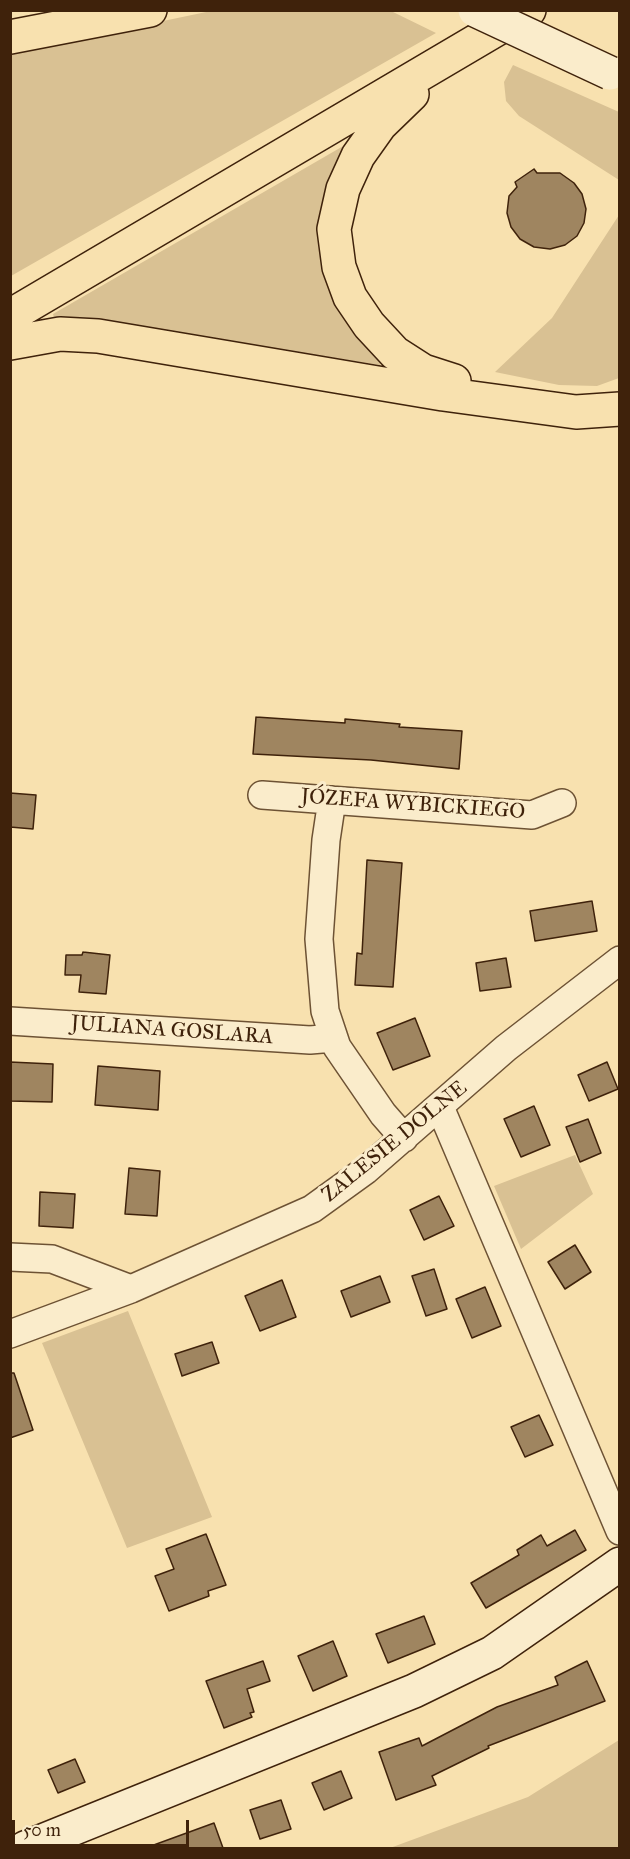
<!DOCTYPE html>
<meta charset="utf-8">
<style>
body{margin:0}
#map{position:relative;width:630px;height:1859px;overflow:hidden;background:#f8e1af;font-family:"IM FELL Great Primer",serif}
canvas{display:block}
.frame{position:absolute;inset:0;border:12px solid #3f220b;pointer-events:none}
.scale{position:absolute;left:12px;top:1820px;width:177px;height:27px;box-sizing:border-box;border:3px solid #3f220b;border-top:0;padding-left:8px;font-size:18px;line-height:21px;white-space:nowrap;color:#3f220b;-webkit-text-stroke:4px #faeccb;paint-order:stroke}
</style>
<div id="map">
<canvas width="630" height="1859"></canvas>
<div class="frame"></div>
<div class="scale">50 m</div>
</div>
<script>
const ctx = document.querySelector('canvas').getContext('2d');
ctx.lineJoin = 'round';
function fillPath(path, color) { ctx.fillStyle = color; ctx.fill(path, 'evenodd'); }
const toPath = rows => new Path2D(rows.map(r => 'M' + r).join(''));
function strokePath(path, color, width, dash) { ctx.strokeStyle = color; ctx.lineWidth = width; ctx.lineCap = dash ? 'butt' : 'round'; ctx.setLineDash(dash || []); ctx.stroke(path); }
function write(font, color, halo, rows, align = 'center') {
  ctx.font = font + ' "IM FELL Great Primer",serif'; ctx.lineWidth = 6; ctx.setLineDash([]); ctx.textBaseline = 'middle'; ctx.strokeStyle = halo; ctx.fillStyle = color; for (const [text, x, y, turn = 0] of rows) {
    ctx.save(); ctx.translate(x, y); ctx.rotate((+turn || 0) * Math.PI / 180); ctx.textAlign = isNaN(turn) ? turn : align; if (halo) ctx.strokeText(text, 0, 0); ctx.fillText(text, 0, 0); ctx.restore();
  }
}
fillPath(toPath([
 [211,11,391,11,436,33,11,276,10,53],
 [513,65,619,112,619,180,519,116,506,101,504,82],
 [345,145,349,148,329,182,385,357,380,365,102,322,55,321,53,314],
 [619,215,619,378,597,386,559,385,495,372,552,318],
 [575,1155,593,1194,521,1249,494,1186],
 [128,1311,212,1517,127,1548,42,1343],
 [619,1740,619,1848,390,1848,528,1797]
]), '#d9c193');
const building = toPath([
 [534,169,537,173,560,173,574,183,582,194,586,209,584,223,577,236,565,245,550,249,534,247,520,239,511,227,507,213,509,196,517,187,515,182,534,169],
 [256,717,345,723,345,719,400,724,399,727,462,731,459,769,371,760,253,754,256,717],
 [10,793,36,795,33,829,10,827,10,793],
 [367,860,402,863,393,987,355,985,357,953,362,954,367,860],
 [592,901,597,931,535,941,530,911,592,901],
 [83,952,110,955,106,994,79,992,81,975,65,975,66,955,82,955,83,952],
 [506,958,511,987,480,991,476,963,506,958],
 [415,1018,430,1056,393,1070,377,1033,415,1018],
 [10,1062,53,1064,52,1102,10,1101,10,1062],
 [607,1062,618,1089,589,1101,578,1075,607,1062],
 [98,1066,160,1071,158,1110,95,1105,98,1066],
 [534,1106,550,1145,521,1157,504,1119,534,1106],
 [588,1119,601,1153,580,1162,566,1127,588,1119],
 [129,1168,160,1171,157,1216,125,1214,129,1168],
 [40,1192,75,1194,73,1228,39,1226,40,1192],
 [439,1196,454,1226,424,1240,410,1210,439,1196],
 [575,1245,591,1272,565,1289,548,1262,575,1245],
 [434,1269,447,1309,426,1316,412,1276,434,1269],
 [380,1276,390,1302,351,1317,341,1291,380,1276],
 [282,1280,296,1317,260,1331,245,1296,282,1280],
 [485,1287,501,1326,472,1338,456,1299,485,1287],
 [212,1342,219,1363,182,1376,175,1354,212,1342],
 [10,1373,14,1373,33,1430,10,1438,10,1373],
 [539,1415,553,1445,525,1457,511,1427,539,1415],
 [575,1530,586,1550,486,1608,471,1583,519,1555,517,1550,541,1535,547,1546,575,1530],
 [206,1534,226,1585,208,1591,209,1596,169,1611,155,1576,174,1569,166,1549,206,1534],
 [424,1616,435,1644,388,1663,376,1634,424,1616],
 [333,1641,347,1676,313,1691,298,1656,333,1641],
 [263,1661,270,1681,247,1689,254,1712,250,1713,252,1717,224,1728,206,1681,263,1661],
 [587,1661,605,1701,488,1746,489,1748,432,1776,436,1785,396,1800,379,1752,419,1738,422,1746,497,1707,558,1685,555,1677,587,1661],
 [75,1759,85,1782,58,1793,48,1770,75,1759],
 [341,1771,352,1798,324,1810,312,1783,341,1771],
 [281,1800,291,1829,260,1839,250,1810,281,1800],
 [214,1823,223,1848,152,1848,151,1846,214,1823]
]);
fillPath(building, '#9f8560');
strokePath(building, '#3f220b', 1.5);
const street = toPath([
 [262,795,532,815,562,803],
 [332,800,326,840,319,939,325,1011,337,1047,383,1114,404,1138],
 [10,1021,310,1040,334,1038],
 [440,1107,620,1531],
 [10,1257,52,1259,131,1289],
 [10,1334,131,1289,312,1209,366,1170,506,1048,620,960]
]);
const secondary = toPath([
 [25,1848,414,1691,492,1653,620,1564]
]);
const primary = toPath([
 [10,37,150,10],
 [412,94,380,125,358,156,343,189,334,229,339,267,350,297,369,325,395,353,423,371,454,381],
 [10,316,529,10],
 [10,343,60,334,98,336,443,394,576,412,620,409]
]);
strokePath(street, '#6d5234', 30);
strokePath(secondary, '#3f220b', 36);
strokePath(primary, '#3f220b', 36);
strokePath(street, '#faeccb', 27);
strokePath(secondary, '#faeccb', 33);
strokePath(primary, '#f8e1af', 33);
const secondaryBridge = toPath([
 [475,10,610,73]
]);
strokePath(secondaryBridge, '#3f220b', 36, []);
strokePath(secondaryBridge, '#faeccb', 33);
write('21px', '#3f220b', '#faeccb', [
 ["JÓZEFA WYBICKIEGO",413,805,4],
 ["JULIANA GOSLARA",172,1031,4],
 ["ZALESIE DOLNE",395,1142,-39]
]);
</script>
